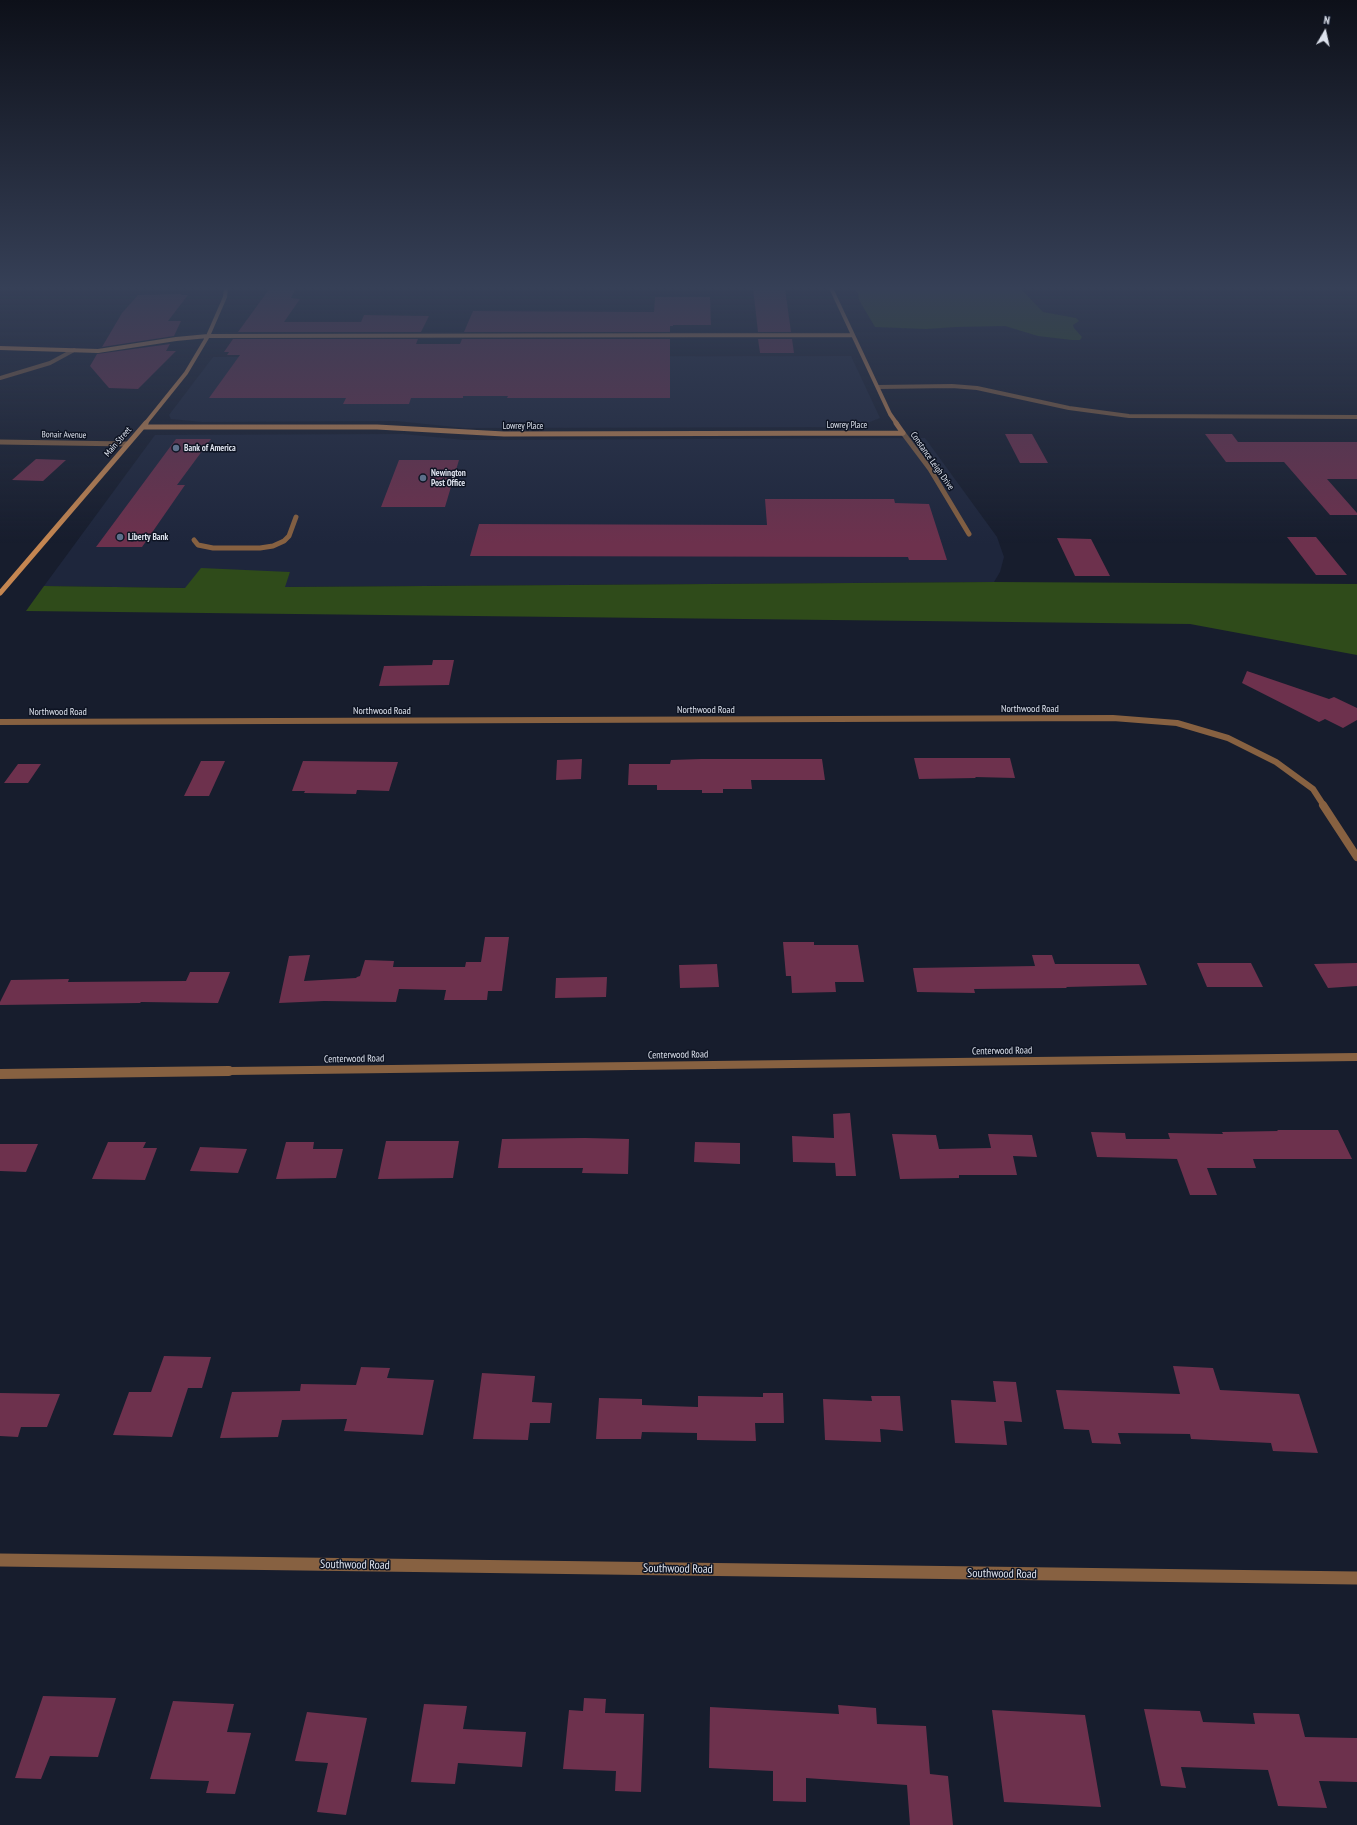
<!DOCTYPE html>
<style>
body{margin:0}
#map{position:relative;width:1357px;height:1825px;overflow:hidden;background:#171d2d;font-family:"PT Sans Narrow",sans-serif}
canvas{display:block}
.north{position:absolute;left:1305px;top:12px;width:40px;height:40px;-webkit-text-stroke:3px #0e1423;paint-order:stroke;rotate:9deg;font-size:11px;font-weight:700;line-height:16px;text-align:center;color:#dde2ed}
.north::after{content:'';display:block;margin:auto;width:14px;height:18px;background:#dde2ed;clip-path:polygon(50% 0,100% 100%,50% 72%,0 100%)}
</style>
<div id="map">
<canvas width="1357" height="1825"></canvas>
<div class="north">N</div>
</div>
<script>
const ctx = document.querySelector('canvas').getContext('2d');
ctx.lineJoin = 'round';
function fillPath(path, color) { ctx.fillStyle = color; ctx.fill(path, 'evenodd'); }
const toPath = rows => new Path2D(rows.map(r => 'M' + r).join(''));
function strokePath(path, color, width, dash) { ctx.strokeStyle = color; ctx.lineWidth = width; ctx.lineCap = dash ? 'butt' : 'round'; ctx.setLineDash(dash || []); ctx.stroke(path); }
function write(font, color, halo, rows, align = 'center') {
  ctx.font = font + ' "PT Sans Narrow",sans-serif'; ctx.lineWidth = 3; ctx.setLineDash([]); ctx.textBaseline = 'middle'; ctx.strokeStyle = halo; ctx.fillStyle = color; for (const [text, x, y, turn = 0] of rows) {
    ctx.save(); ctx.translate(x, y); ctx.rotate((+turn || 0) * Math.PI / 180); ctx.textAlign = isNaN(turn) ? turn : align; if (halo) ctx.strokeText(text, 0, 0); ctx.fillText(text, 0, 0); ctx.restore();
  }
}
fillPath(toPath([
 [851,356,880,418,857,427,465,428,396,421,202,422,171,419,169,415,213,357],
 [403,434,465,440,925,438,997,537,1004,557,1000,572,994,582,284,587,290,572,185,588,44,586,155,435]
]), '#1e263c');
fillPath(toPath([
 [854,288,1020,288,1043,312,1076,318,1079,321,1073,325,1074,328,1082,337,1080,340,1072,340,1038,336,1005,326,956,327,926,329,875,327,859,300,858,293],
 [201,568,290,572,285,587,994,582,1357,584,1357,655,1190,624,26,611,44,586,185,588]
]), '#2f4b1a');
fillPath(toPath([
 [270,288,296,288,291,298,300,299,284,322,361,322,364,315,429,316,421,332,238,332],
 [753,288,785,288,791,332,758,332],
 [182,294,181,295,188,295,168,321,181,321,174,336,102,347,122,313,138,295],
 [655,297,710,297,711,325,673,325,673,326,670,326,670,332,464,332,473,311,654,312],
 [233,339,418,339,416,344,460,344,462,339,670,339,670,398,507,398,508,396,463,396,463,398,411,398,409,404,343,404,346,398,209,398,240,355,227,355,229,352,224,352],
 [758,339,792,339,794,353,760,353],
 [170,344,166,351,176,351,138,389,109,388,90,366,97,354],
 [1005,434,1032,434,1048,463,1020,463],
 [1205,434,1232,434,1238,442,1357,442,1357,479,1327,479,1357,513,1357,515,1330,515,1284,462,1226,462],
 [176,439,211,439,177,485,185,485,142,547,96,547],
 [36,459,66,460,43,481,12,480],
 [399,460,459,460,445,507,381,507],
 [765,499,894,499,895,503,929,504,947,560,909,560,908,557,470,556,479,524,767,525],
 [1287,537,1316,537,1347,575,1316,575],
 [1057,538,1091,539,1110,576,1075,576],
 [433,660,454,660,449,685,379,686,384,666,432,665],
 [1247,671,1329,699,1334,697,1357,708,1357,720,1343,728,1325,719,1319,722,1242,683],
 [914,758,1010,758,1015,778,975,777,976,778,919,779],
 [582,759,581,779,556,780,557,760],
 [701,759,822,759,825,780,751,780,752,789,723,789,723,793,702,793,702,790,657,790,657,785,628,785,629,764,670,764,671,760],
 [201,761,225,761,209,796,184,796],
 [303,761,398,762,389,791,357,790,356,794,304,793,305,791,292,791],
 [18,764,41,764,28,783,4,783],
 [485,937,509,937,502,991,488,991,487,1000,444,1000,446,990,399,989,396,1002,324,1001,279,1003,289,956,310,955,304,981,356,978,357,977,360,976,365,960,394,961,393,967,465,967,466,962,481,962],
 [783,942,814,942,814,945,858,945,864,982,835,982,836,992,792,993,791,976,786,976],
 [1032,955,1052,955,1055,964,1139,964,1147,985,1066,987,1067,988,974,989,975,993,917,992,913,968,1035,966],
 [1197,963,1251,963,1263,987,1207,987],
 [1357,963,1357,986,1328,988,1314,964],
 [717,964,719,987,680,988,679,965],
 [190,972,230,972,218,1003,141,1002,140,1003,0,1005,0,1002,11,980,69,979,68,982,186,981],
 [607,977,606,997,555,998,556,978],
 [850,1113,856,1176,836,1176,835,1163,793,1162,792,1136,834,1138,833,1114],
 [1277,1130,1338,1130,1352,1159,1253,1159,1256,1168,1207,1168,1217,1195,1190,1195,1177,1159,1097,1157,1091,1132,1125,1133,1126,1139,1170,1139,1168,1133,1223,1134,1222,1132,1278,1131],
 [892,1134,936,1135,939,1149,991,1148,988,1134,1032,1135,1037,1157,1013,1156,1017,1175,959,1175,959,1178,900,1179],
 [585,1138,629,1139,628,1174,582,1173,583,1168,498,1168,502,1139],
 [386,1141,459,1141,453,1178,378,1179],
 [108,1142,146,1142,143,1148,157,1148,145,1180,92,1179],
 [286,1142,314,1142,313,1149,343,1149,336,1178,276,1179],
 [695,1142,740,1143,740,1164,694,1162],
 [0,1144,38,1144,26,1172,0,1171],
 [200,1147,247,1149,238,1173,190,1171],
 [164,1356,211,1357,202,1388,188,1388,172,1437,113,1435,129,1392,151,1392],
 [1173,1366,1213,1368,1220,1390,1299,1394,1318,1453,1273,1451,1271,1443,1191,1439,1190,1434,1118,1433,1121,1444,1092,1443,1089,1430,1064,1429,1056,1390,1180,1394],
 [361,1367,390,1368,387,1378,434,1380,423,1435,344,1431,347,1419,282,1420,278,1437,220,1438,232,1392,300,1391,301,1384,356,1385],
 [482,1373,535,1376,532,1402,552,1403,550,1423,530,1423,528,1440,473,1439],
 [993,1381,1016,1382,1022,1422,1004,1421,1007,1445,955,1443,951,1400,996,1402],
 [0,1393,60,1394,47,1427,21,1427,18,1437,0,1436],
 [763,1393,783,1393,784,1423,755,1423,756,1441,697,1440,697,1433,642,1432,641,1439,596,1439,599,1398,642,1399,642,1405,698,1407,698,1396,763,1397],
 [871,1396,900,1396,903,1431,880,1429,881,1442,825,1440,823,1399,872,1401],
 [43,1696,116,1698,98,1757,50,1756,41,1779,15,1778],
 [584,1698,606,1699,605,1713,644,1714,641,1792,615,1791,616,1771,563,1769,569,1710,583,1711],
 [173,1701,234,1704,227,1732,251,1733,235,1794,206,1793,209,1781,150,1779],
 [424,1704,467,1706,463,1729,526,1732,522,1767,458,1763,455,1784,411,1782],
 [838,1705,876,1708,877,1724,926,1726,930,1774,948,1776,953,1825,910,1825,907,1785,806,1778,806,1802,773,1801,773,1771,709,1768,710,1707,839,1714],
 [1144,1709,1200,1711,1203,1722,1255,1724,1253,1713,1299,1714,1305,1737,1357,1738,1357,1782,1319,1781,1327,1808,1278,1806,1268,1770,1181,1767,1186,1788,1161,1786],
 [992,1710,1085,1715,1101,1807,1004,1802],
 [307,1712,367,1718,346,1815,317,1812,328,1763,295,1761]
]), '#6d314d');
strokePath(toPath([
 [194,540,198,545,213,548,260,548,273,546,284,541,289,536,296,517]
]), '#876141', 5);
strokePath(toPath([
 [0,378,50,363,74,350],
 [878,387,952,386,977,388,1069,408,1129,416,1357,417]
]), '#876141', 4);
strokePath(toPath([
 [903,433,930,469,969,534],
 [0,442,128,444]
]), '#876141', 5);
strokePath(toPath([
 [0,722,1113,718,1177,723,1228,738,1276,762,1313,789,1324,806]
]), '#876141', 6);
strokePath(toPath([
 [1323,805,1357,857],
 [149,1072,1357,1057]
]), '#876141', 8);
strokePath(toPath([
 [0,1074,229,1071]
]), '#876141', 10);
strokePath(toPath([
 [0,1560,1357,1578]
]), '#876141', 13);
strokePath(toPath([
 [831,288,890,414,897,424],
 [0,348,98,351,176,339,208,336,853,335],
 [145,424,186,373,208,336,225,297,226,288]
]), '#c58651', 4);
strokePath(toPath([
 [896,423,903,433],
 [143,427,377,427,504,434,903,433],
 [0,593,146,423]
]), '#c58651', 5);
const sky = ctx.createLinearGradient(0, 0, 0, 544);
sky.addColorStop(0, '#0d1019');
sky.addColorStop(0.53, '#364057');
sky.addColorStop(1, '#36405700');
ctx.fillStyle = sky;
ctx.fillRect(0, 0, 1357, 544);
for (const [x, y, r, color] of [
 [176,448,4,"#5c6f8a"],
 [423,478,4,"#5c6f8a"],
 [120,537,4,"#5c6f8a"]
]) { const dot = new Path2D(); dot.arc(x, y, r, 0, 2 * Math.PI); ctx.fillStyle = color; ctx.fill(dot); strokePath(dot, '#0e1423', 1.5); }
write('9px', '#dde2ed', '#0e1423', [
 ["Lowrey Place",847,425],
 ["Lowrey Place",523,426],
 ["Bonair Avenue",64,435,1],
 ["Main Street",118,442,-49],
 ["Constance Leigh Drive",932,461,55]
]);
write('bold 9px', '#dde2ed', '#0e1423', [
 ["Bank of America",184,448],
 ["Newington",431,473],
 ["Post Office",431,483],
 ["Liberty Bank",128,537]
], 'left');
write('10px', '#dde2ed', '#0e1423', [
 ["Northwood Road",1030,709],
 ["Northwood Road",706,710],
 ["Northwood Road",382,711],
 ["Northwood Road",58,712],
 ["Centerwood Road",1002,1051,-1],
 ["Centerwood Road",678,1055,-1],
 ["Centerwood Road",354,1059,-1]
]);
write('12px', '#dde2ed', '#0e1423', [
 ["Southwood Road",355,1565,1],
 ["Southwood Road",678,1569,1],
 ["Southwood Road",1002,1574,1]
]);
</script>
